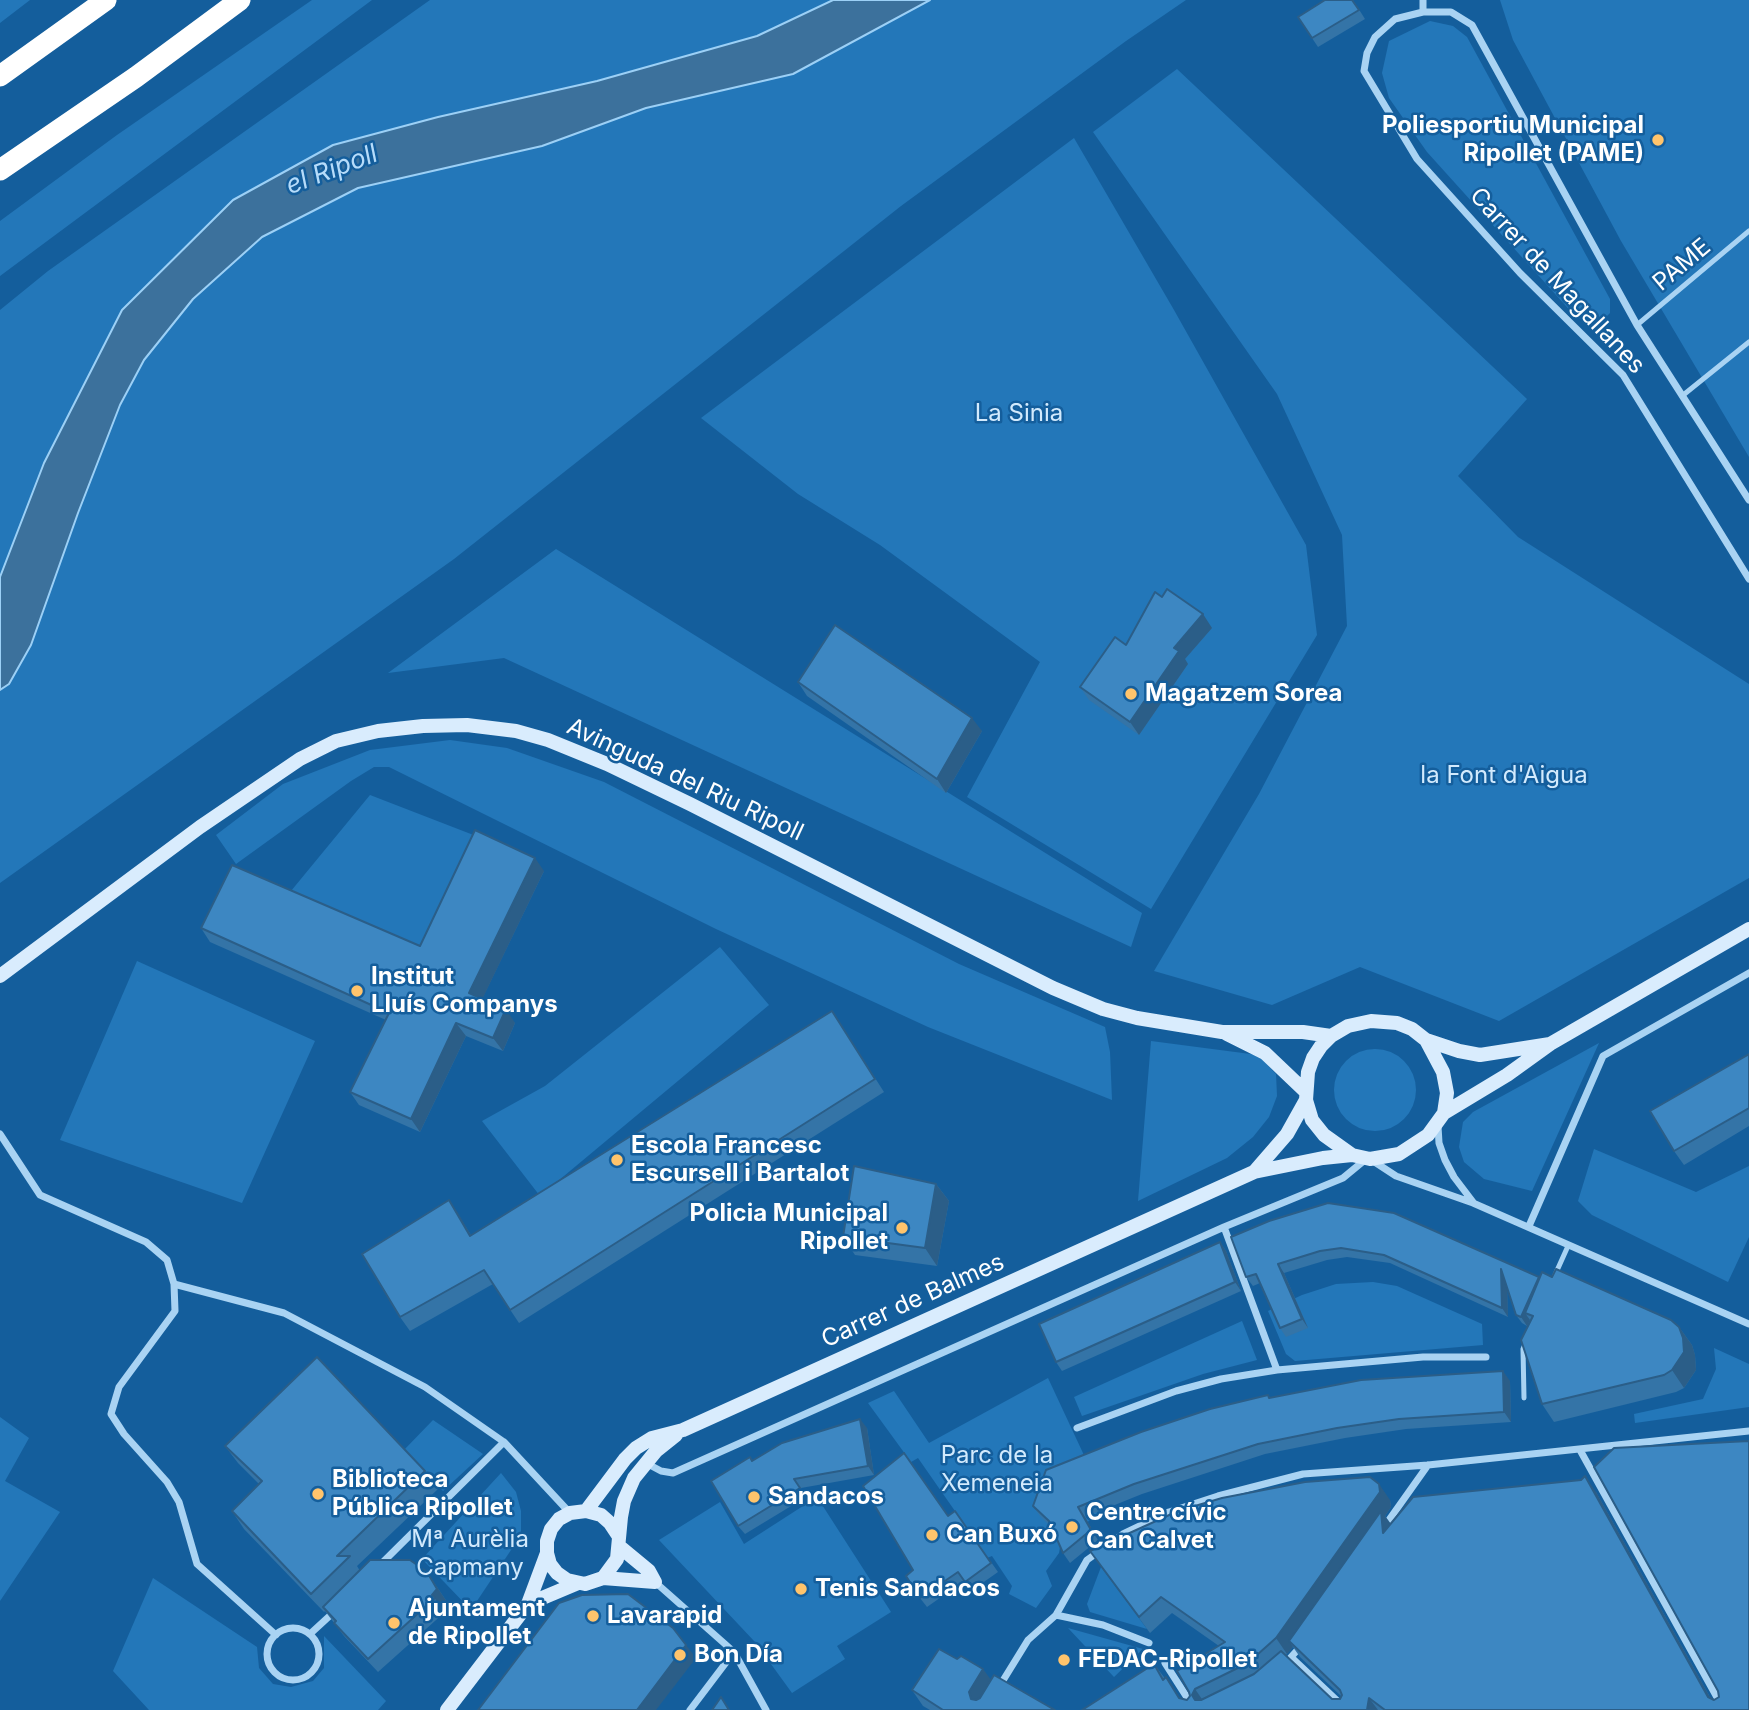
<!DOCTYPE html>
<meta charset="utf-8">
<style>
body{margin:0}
canvas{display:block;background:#145e9c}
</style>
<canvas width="1749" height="1710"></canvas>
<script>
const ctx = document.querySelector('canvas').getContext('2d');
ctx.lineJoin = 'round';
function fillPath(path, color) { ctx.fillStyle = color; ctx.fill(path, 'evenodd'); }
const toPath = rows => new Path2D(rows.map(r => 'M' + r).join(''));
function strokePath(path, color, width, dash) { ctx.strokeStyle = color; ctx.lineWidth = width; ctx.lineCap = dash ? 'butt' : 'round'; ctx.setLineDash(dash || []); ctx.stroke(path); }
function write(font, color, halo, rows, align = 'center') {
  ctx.font = font + ' Inter,sans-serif'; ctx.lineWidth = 5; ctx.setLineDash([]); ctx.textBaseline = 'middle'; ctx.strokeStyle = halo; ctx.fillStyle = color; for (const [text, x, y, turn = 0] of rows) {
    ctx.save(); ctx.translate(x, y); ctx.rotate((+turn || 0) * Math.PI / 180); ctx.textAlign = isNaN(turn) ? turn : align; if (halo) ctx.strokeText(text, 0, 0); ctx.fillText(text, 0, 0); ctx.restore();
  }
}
fillPath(toPath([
 [0,0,30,0,0,23],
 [312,0,372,0,0,276,0,221,117,135],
 [430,0,833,0,757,36,597,81,438,117,333,145,122,310,44,463,0,577,0,310,48,271],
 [930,0,1186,0,1126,41,901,206,454,559,0,883,0,690,9,684,31,645,78,513,120,405,144,360,193,299,263,236,358,188,542,146,646,108,793,74],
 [1500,0,1749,0,1749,457,1621,241,1513,40],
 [1430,21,1453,26,1467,37,1610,299,1610,313,1602,321,1590,324,1575,316,1427,152,1389,98,1382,73,1389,41],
 [1177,69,1527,399,1458,476,1518,537,1749,684,1749,878,1499,1021,1360,967,1272,1005,1154,971,1259,794,1347,626,1342,535,1277,394,1093,132],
 [1074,138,1174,310,1306,545,1317,635,1151,909,967,797,1040,662,880,545,798,494,701,418],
 [556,549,1142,913,1131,947,504,658,388,673],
 [450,740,507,748,604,782,959,964,1105,1027,1110,1052,1112,1100,928,1027,716,929,389,767,374,767,351,781,236,864,216,835,283,784,370,750],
 [370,795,476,836,422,959,291,891],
 [720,947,769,1005,540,1196,482,1121,545,1086],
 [137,961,315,1041,242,1203,60,1140],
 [1151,1041,1258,1055,1276,1074,1277,1096,1269,1117,1253,1137,1227,1158,1138,1201],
 [1599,1043,1532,1191,1484,1179,1464,1162,1459,1147,1463,1122,1473,1112],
 '1334 1090a41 41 0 1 1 82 0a41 41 0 1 1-82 0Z',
 [1594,1149,1696,1192,1749,1166,1749,1237,1728,1282,1592,1215,1578,1201],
 [1373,1282,1397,1286,1482,1324,1483,1345,1295,1361,1286,1354,1268,1311,1302,1295,1336,1284],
 [1242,1321,1257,1360,1203,1374,1082,1416,1074,1397],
 [1714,1348,1749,1364,1749,1407,1635,1423,1634,1414,1703,1399,1716,1369],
 [1048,1378,1110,1511,1087,1522,1058,1468,1050,1523,1061,1542,1059,1553,1046,1571,1052,1586,1036,1608,1009,1594,1012,1586,992,1556,987,1558,969,1536,971,1534,918,1458,911,1462,868,1403,894,1391,929,1443],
 [0,1417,29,1438,5,1481,60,1512,0,1601],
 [433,1420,483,1454,443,1491,404,1450],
 [501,1473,516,1492,521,1511,521,1535,471,1610,422,1559],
 [817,1497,891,1612,837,1646,845,1659,792,1693,755,1642,659,1540,720,1502,744,1544],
 [1101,1567,1147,1629,1090,1612,1087,1604],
 [153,1578,257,1647,259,1668,273,1684,291,1687,313,1681,324,1668,324,1636,386,1701,378,1710,149,1710,113,1671],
 [1068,1628,1143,1649,1114,1677]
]), '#2377b9');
const water = toPath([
 [833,0,930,0,793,74,646,108,542,146,358,188,262,237,193,299,144,360,120,405,78,513,31,645,9,684,0,690,0,577,44,463,122,310,233,200,333,145,438,117,597,81,757,36,833,0]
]);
fillPath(water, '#3c719c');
strokePath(water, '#9cd0f6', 2);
strokePath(toPath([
 [1637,325,1749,231],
 [1682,396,1749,342],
 [1555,1275,1568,1246],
 [1524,1398,1523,1349,1526,1342]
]), '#a9d3f3', 5);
strokePath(toPath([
 [1423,0,1423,12],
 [1749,500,1637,325,1472,25,1451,12,1423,12,1395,19,1375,37,1367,53,1364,71,1417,159,1520,273,1623,375,1749,579],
 [1438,1126,1439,1143,1445,1160,1454,1177,1473,1202],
 [0,1134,40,1195,146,1242,167,1260,174,1284,175,1311,119,1387,111,1414,124,1434,167,1482,179,1502,197,1564,276,1635],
 [1370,1159,1396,1176,1473,1203,1749,1324],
 [1529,1226,1603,1056,1749,973],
 [1224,1227,1277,1370,1423,1357,1486,1357],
 [174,1284,284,1313,425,1387,504,1442,570,1513],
 [1077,1428,1176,1391,1221,1379,1277,1370],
 [1580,1450,1724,1710],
 [646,1463,661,1471,673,1473,1224,1227,1343,1178,1366,1159],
 [1384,1527,1428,1465],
 [1111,1543,1123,1534,1169,1512,1218,1496,1303,1474,1428,1465,1749,1431],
 [380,1565,504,1442],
 [655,1582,734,1652,766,1710],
 [1056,1615,1103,1625,1149,1643],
 '267 1654a26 26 0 1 1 52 0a26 26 0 1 1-52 0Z',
 [310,1634,335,1611],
 [1292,1658,1347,1710],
 [1165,1663,1195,1710],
 [1283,1666,1301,1646],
 [999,1687,1028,1640,1056,1615,1087,1560,1101,1550],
 [690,1710,734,1652]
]), '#a9d3f3', 7);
strokePath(toPath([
 [0,976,200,827,300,759,336,741,378,731,423,726,467,725,516,731,548,740,607,764,690,804,1053,988,1103,1009,1137,1018,1222,1032,1303,1032,1331,1036],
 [1227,1034,1265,1053,1306,1092],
 [1426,1040,1443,1072,1447,1093,1444,1113,1428,1135,1399,1154,1370,1159,1352,1155,1324,1135,1312,1120,1306,1100,1308,1072,1313,1058,1321,1046,1331,1036,1348,1026,1371,1021,1397,1023,1412,1029,1426,1040,1459,1051,1480,1055,1550,1044],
 [1444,1113,1507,1075,1550,1044,1749,929],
 [1254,1172,1287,1134,1306,1100],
 [586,1511,625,1459,636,1448,652,1438,683,1430,1254,1172,1323,1158,1352,1155],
 [618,1535,610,1523,601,1515,586,1511,570,1513,559,1519,551,1529,547,1541,547,1553,550,1564,557,1573,567,1580,585,1584,603,1578,617,1559,621,1517,624,1501,634,1478,656,1451,676,1435],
 [603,1578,655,1582,649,1571,620,1547],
 [528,1604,578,1583],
 [447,1710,528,1604,547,1553]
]), '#d9ecfd', 14);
strokePath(toPath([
 [0,76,106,0],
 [0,170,136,77,240,0]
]), '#fff', 21);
fillPath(toPath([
 [1353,0,1365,19,1318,47,1298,17],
 [1162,597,1212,628,1185,659,1188,664,1139,735,1089,700,1080,687,1126,645],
 [798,682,982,731,946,793,807,696],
 [544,871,482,999,515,1023,503,1051,466,1036,420,1132,359,1105,350,1092,386,1020,210,942,201,928,420,946],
 [841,1025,884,1092,519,1323,493,1284,410,1331,400,1317,449,1200,471,1235],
 [1749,1054,1749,1126,1684,1165,1674,1151],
 [936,1184,949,1201,937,1266,855,1255,843,1237],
 [1269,1221,1540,1278,1679,1327,1692,1345,1695,1355,1696,1370,1684,1388,1676,1392,1554,1422,1542,1404,1530,1321,1527,1326,1522,1323,1516,1315,1507,1289,1508,1317,1390,1263,1347,1257,1327,1260,1284,1273,1308,1328,1286,1337,1280,1328,1260,1283,1253,1286,1246,1277],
 [1220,1242,1226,1251,1241,1291,1062,1371,1056,1362],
 [1510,1381,1511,1422,1406,1429,1345,1438,1265,1454,1142,1494,1085,1517,1098,1540,1070,1563,1063,1553,1051,1527,1040,1516,1033,1506,1271,1398],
 [867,1428,874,1475,801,1488,806,1497,745,1534,738,1526,750,1457,752,1461],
 [225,1446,425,1471,438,1489,357,1566,360,1571,427,1572,447,1602,442,1608,445,1612,378,1672,344,1636,325,1611,324,1612,244,1529,232,1511,259,1484,238,1463],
 [1596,1492,1711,1699,1714,1700,1719,1697,1749,1710,1082,1710,1154,1664,1180,1698,1187,1700,1190,1696,1219,1646,1172,1613,1150,1633,1090,1551,1390,1500,1391,1507,1385,1516,1391,1524],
 [1293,1647,1300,1657,1341,1696,1340,1699,1332,1699,1286,1655],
 [955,1511,998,1572,971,1591,964,1581,927,1607,920,1598,913,1570,948,1516],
 [991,1680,1055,1710,930,1710,923,1706,912,1690]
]), '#3474a7');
fillPath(toPath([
 [1203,614,1212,628,1185,659,1188,664,1139,735,1130,722,1174,648],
 [972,718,982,731,946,793,937,779],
 [535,858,544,871,479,1006,469,993],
 [506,1009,515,1023,503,1051,493,1038],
 [456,1023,466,1036,420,1132,411,1119],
 [936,1184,949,1201,937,1266,925,1248],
 [449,1200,458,1213,479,1249,470,1236],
 [1220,1242,1226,1251,1241,1291,1235,1282],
 [1278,1264,1284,1273,1308,1328,1302,1319],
 [1501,1269,1507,1278,1508,1317,1502,1308],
 [1539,1277,1545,1285,1525,1313,1530,1320,1527,1326,1521,1317],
 [1679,1327,1692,1345,1695,1355,1696,1370,1684,1388,1672,1370],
 [1503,1371,1510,1381,1511,1422,1504,1412],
 [860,1419,867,1428,874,1475,868,1466],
 [1585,1476,1596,1492,1717,1710,1708,1697],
 [1379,1484,1390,1500,1391,1507,1385,1516,1392,1526,1289,1641,1293,1647,1287,1654,1276,1638],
 [1078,1507,1085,1517,1098,1540,1091,1530],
 [427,1572,447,1602,442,1608,432,1595],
 [686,1645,696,1658,656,1710,637,1710],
 [983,1669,994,1684,980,1707,971,1699,969,1692],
 [1195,1689,1206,1705,1203,1710,1192,1695],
 [1369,1698,1378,1710,1367,1710]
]), '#2b5e88');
const building = toPath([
 [1325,0,1352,0,1359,10,1312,38,1298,17,1325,0],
 [1167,589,1203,614,1174,648,1179,651,1130,722,1080,687,1115,637,1126,645,1155,592,1162,597,1167,589],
 [835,625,972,718,937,779,798,682,835,625],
 [475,830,535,858,469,993,506,1009,493,1038,456,1023,411,1119,350,1092,389,1013,201,928,232,865,420,946,475,830],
 [832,1011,875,1079,510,1310,484,1270,400,1317,362,1254,449,1200,470,1236,832,1011],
 [1749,1054,1749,1108,1674,1151,1650,1111,1749,1054],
 [854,1166,936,1184,925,1248,843,1237,854,1166],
 [1328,1203,1394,1213,1539,1277,1521,1317,1516,1315,1501,1269,1502,1308,1384,1255,1341,1248,1320,1251,1278,1264,1302,1319,1280,1328,1256,1274,1246,1277,1231,1237,1269,1221,1328,1203],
 [1220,1242,1235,1282,1056,1362,1039,1324,1220,1242],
 [1556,1269,1671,1320,1679,1327,1683,1338,1684,1352,1672,1370,1664,1375,1542,1404,1521,1340,1533,1316,1525,1313,1542,1272,1552,1277,1556,1269],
 [317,1357,425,1471,337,1556,350,1556,311,1594,232,1511,262,1481,225,1446,317,1357],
 [1503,1371,1504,1412,1399,1419,1337,1428,1258,1444,1134,1484,1078,1507,1091,1530,1063,1553,1049,1521,1033,1506,1046,1470,1141,1432,1210,1409,1268,1395,1269,1398,1361,1380,1503,1371],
 [860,1419,868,1466,794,1479,800,1488,738,1526,711,1481,750,1457,752,1461,782,1443,860,1419],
 [1749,1441,1749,1710,1385,1710,1369,1698,1367,1710,1082,1710,1154,1664,1163,1680,1166,1677,1179,1698,1187,1700,1190,1696,1189,1692,1177,1671,1225,1642,1161,1597,1139,1617,1090,1551,1178,1511,1222,1498,1305,1482,1370,1477,1379,1484,1380,1492,1276,1638,1248,1663,1195,1689,1192,1695,1195,1700,1201,1700,1254,1674,1281,1651,1332,1699,1340,1699,1342,1695,1340,1690,1289,1641,1381,1511,1383,1533,1413,1497,1581,1480,1585,1476,1708,1697,1714,1700,1719,1697,1718,1691,1594,1467,1614,1448,1749,1441],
 [904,1453,948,1516,955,1511,991,1563,965,1582,958,1572,920,1598,906,1576,913,1570,863,1486,904,1453],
 [370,1560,410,1560,427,1572,437,1589,432,1595,435,1598,368,1659,334,1623,336,1621,323,1607,370,1560],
 [628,1594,673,1628,686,1645,637,1710,478,1710,559,1603,582,1595,628,1594],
 [939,1649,957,1659,961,1656,983,1669,969,1692,971,1699,976,1700,980,1698,994,1675,1055,1710,943,1710,912,1690,939,1649],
 [721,1697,729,1710,712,1710,721,1697]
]);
fillPath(building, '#3d87c2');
strokePath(building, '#2b5e88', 2);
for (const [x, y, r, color] of [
 [1658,140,7,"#ffc46c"],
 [1131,694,7,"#ffc46c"],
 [357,991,7,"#ffc46c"],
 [617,1160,7,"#ffc46c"],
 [902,1228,7,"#ffc46c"],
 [318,1494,7,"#ffc46c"],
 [754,1497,7,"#ffc46c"],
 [1072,1527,7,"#ffc46c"],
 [932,1535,7,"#ffc46c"],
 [801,1589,7,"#ffc46c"],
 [593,1616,7,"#ffc46c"],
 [394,1623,7,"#ffc46c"],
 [680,1655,7,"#ffc46c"],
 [1064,1660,7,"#ffc46c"]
]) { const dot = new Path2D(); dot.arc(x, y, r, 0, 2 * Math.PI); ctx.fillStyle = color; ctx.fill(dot); strokePath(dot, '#145e9c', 2.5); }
write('bold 24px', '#fff', '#145e9c', [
 ["Poliesportiu Municipal",1644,126,"right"],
 ["Ripollet (PAME)",1644,154,"right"],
 ["Magatzem Sorea",1145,694],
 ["Institut",371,977],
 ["Lluís Companys",371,1005],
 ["Escola Francesc",631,1146],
 ["Escursell i Bartalot",631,1174],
 ["Policia Municipal",888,1214,"right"],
 ["Ripollet",888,1242,"right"],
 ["Biblioteca",332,1480],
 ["Pública Ripollet",332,1508],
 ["Sandacos",768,1497],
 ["Centre cívic",1086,1513],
 ["Can Calvet",1086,1541],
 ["Can Buxó",946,1535],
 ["Tenis Sandacos",815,1589],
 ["Ajuntament",408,1609],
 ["de Ripollet",408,1637],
 ["Lavarapid",607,1616],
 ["Bon Día",694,1655],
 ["FEDAC-Ripollet",1078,1660]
], 'left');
write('24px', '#fff', '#145e9c', [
 ["PAME",1682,265,-40],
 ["Carrer de Magallanes",1557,281,47],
 ["Avinguda del Riu Ripoll",685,780,25],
 ["Carrer de Balmes",913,1301,-24]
]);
write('24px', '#d2eafd', '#145e9c', [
 ["La Sinia",1019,414],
 ["la Font d'Aigua",1504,776],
 ["Parc de la",997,1456],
 ["Xemeneia",997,1484],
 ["Mª Aurèlia",470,1540],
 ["Capmany",470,1568]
]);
write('italic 26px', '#b6dcfa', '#145e9c', [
 ["el Ripoll",332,170,-21]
]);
</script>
